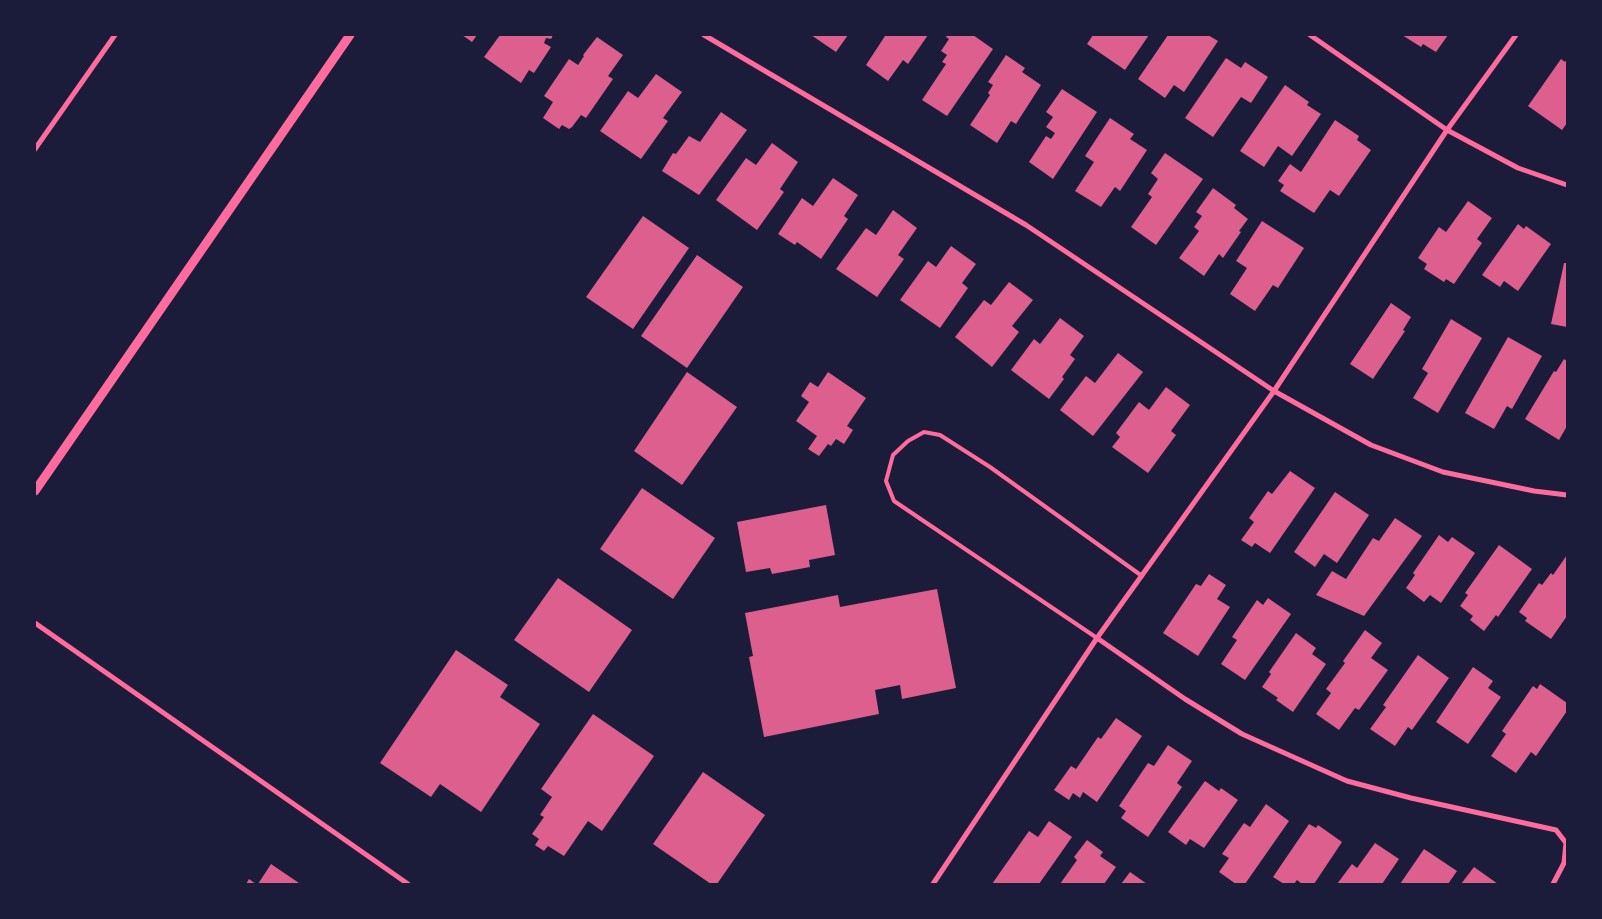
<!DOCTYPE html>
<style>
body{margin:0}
#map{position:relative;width:1602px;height:919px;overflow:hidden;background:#1b1b3a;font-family:"DM Sans",sans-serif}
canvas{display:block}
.frame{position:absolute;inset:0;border:36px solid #1b1b3a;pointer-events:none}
</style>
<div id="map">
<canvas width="1602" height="919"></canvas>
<div class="frame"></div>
</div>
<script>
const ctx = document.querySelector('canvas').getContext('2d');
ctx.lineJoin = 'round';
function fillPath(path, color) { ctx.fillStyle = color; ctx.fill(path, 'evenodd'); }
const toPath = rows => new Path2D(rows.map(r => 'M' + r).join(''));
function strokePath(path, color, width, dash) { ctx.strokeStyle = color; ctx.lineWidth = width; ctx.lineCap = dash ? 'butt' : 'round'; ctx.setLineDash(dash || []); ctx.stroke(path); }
fillPath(toPath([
 [462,35,477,35,472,42],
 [500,35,553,35,551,39,546,38,544,43,551,47,534,73,529,70,521,83,484,57],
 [811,35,848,35,836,52],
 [883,35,928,35,908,64,903,60,888,81,866,65,885,36],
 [947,35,973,35,993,49,947,116,922,100,946,64,942,62,947,55,941,51,949,39,946,37],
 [1093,35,1149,35,1125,70,1087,44],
 [1168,35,1208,35,1218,41,1184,92,1174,85,1165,98,1138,79],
 [1402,35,1448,35,1436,52,1423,44,1421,47],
 [597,37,623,55,608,76,613,79,586,118,581,115,572,127,569,129,562,125,559,129,543,118,553,102,544,96,569,59,578,65,584,56,583,55],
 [1006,55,1025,68,1022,72,1041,85,1016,124,1011,121,997,143,970,125,990,95,988,93,993,85,988,82],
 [1226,58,1241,68,1245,62,1268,77,1251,103,1241,97,1213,137,1185,118],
 [1561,59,1565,62,1567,59,1567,123,1562,130,1528,106],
 [656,74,682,92,663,118,668,121,641,159,600,131,628,91,638,98],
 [1285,85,1309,102,1307,105,1321,114,1292,156,1278,146,1264,167,1240,151],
 [1062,89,1097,112,1053,179,1029,162,1046,136,1051,139,1055,133,1046,127,1053,117,1046,112],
 [721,112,747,130,699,195,662,171,673,153,676,154,689,136,700,142],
 [1110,118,1134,134,1130,139,1147,150,1120,191,1115,187,1101,207,1075,191,1094,162,1085,156],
 [1335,120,1359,136,1357,140,1371,150,1339,196,1330,190,1314,213,1280,191,1284,185,1278,181,1290,164,1301,172],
 [772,143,798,162,780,189,784,192,757,230,716,200,746,158,756,165],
 [1165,153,1203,179,1156,245,1131,227,1152,197,1148,194,1158,179,1151,173],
 [833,178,858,195,844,216,848,219,821,259,797,242,795,245,778,234,802,198,813,206],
 [1213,188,1236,205,1234,208,1248,219,1239,231,1241,232,1223,258,1219,254,1204,276,1179,258,1199,231,1194,227,1202,216,1196,212],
 [1468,201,1492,218,1477,239,1482,243,1454,284,1446,279,1444,282,1424,269,1427,264,1418,258,1439,227,1446,232],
 [893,210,917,228,898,255,904,259,877,297,836,269,866,228,876,235],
 [643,216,689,248,633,329,586,297],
 [1262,221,1304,248,1278,288,1273,285,1255,311,1230,294,1247,268,1236,261],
 [1518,224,1524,229,1526,226,1551,244,1518,291,1504,281,1500,287,1482,275],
 [951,246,976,264,962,283,968,288,940,328,900,300,928,261,936,267],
 [697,255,743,287,687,368,641,336],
 [1564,263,1567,263,1567,327,1551,324],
 [1009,282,1033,300,1012,326,1019,332,992,367,955,337,984,300,991,305],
 [1391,303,1411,317,1403,330,1405,331,1373,379,1350,364],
 [1060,318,1084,336,1070,355,1075,359,1062,377,1064,379,1049,399,1011,370,1034,339,1040,344],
 [1451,319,1482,338,1438,413,1413,398,1428,373,1422,369],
 [1508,337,1542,356,1512,409,1507,406,1494,429,1465,413],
 [1118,353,1143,372,1093,436,1060,410,1086,376,1095,383],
 [1564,359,1567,361,1567,426,1559,440,1525,419,1554,371,1556,372],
 [687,372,737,407,682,485,634,451],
 [828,372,866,398,847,426,853,430,844,444,836,439,831,446,828,444,819,456,808,449,817,436,796,421,809,402,801,396,810,382,818,387],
 [1166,387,1190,405,1171,431,1176,435,1148,473,1112,447,1120,437,1116,433,1139,402,1149,410],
 [1290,471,1315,488,1270,553,1255,543,1252,547,1241,540,1254,522,1249,518,1268,491,1272,494],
 [642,488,715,538,673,599,600,549],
 [1335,492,1369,515,1337,563,1324,554,1315,567,1294,552],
 [826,505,835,555,809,560,810,567,772,574,770,568,746,572,737,522],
 [1395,518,1422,536,1364,616,1316,595,1332,571,1346,579,1373,538,1379,541],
 [1439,535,1448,542,1452,537,1475,553,1441,603,1430,595,1424,602,1406,588,1415,575,1413,573],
 [1499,545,1532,569,1498,617,1496,615,1484,631,1470,620,1473,616,1460,606,1468,595,1465,593],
 [1567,555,1567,616,1551,639,1525,621,1527,618,1519,612,1539,583,1542,585,1551,573,1553,575],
 [1209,574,1226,585,1217,599,1230,607,1198,656,1163,633,1196,584,1201,586],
 [558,578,632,630,589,692,514,640],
 [937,589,956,688,902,699,900,685,875,690,879,714,764,737,749,657,753,656,745,613,838,595,840,607],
 [1268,598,1291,614,1245,680,1221,664,1237,640,1232,637,1257,600,1263,605],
 [1365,630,1382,643,1371,658,1388,670,1359,710,1355,708,1339,730,1316,714,1331,693,1326,689,1345,663,1343,661],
 [1296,633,1316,648,1312,654,1326,664,1293,712,1276,700,1278,698,1262,687,1271,674,1269,672],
 [456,650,508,685,500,697,540,724,481,812,440,784,431,797,380,763],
 [1418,655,1449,678,1412,730,1408,727,1395,746,1370,729,1386,707,1383,705],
 [1473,667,1493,681,1488,688,1501,697,1468,744,1436,722],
 [1540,684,1567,703,1567,711,1536,756,1531,752,1516,773,1491,756,1506,734,1502,731,1533,686,1537,689],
 [593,714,654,756,602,831,588,821,564,856,548,846,544,851,535,845,539,839,532,834,544,817,540,815,552,797,541,789],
 [1116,718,1142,736,1097,802,1083,792,1080,798,1073,793,1069,800,1054,790,1071,766,1076,769,1098,737,1101,739],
 [1168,745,1192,761,1177,783,1182,787,1148,837,1121,818,1126,811,1119,806,1148,763,1154,766],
 [703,772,765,815,717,884,711,884,653,844],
 [1205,781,1219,791,1221,788,1238,800,1204,848,1190,839,1186,845,1168,832],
 [1266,804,1289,821,1245,884,1236,884,1219,872,1229,858,1222,854,1244,823,1250,827],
 [1049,821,1072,837,1039,884,992,884,1029,831,1038,837],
 [1309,824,1316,828,1318,825,1342,842,1314,884,1302,884,1297,880,1294,884,1284,884,1273,877],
 [1087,840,1103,852,1100,856,1116,867,1104,884,1060,884,1077,860,1074,857],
 [1375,843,1399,859,1382,884,1337,884,1352,864,1357,868],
 [1424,849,1457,871,1448,884,1400,884],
 [271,864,299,883,298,884,258,884],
 [1474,867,1498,884,1461,884],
 [1130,872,1147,884,1121,884],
 [249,879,256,884,246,884]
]), '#dd5f8e');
strokePath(toPath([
 [1097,638,894,501,886,481,893,455,908,441,924,432,940,435,990,467,1142,576]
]), '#ff6b9d', 4);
strokePath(toPath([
 [704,35,1026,225,1274,391,1371,445,1443,472,1534,491,1567,495],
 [1310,35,1447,130,1518,168,1567,185],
 [35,149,115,35],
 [35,623,408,884],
 [1097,638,1185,699,1242,734,1347,781,1411,798,1556,830,1566,843,1564,863,1553,884],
 [933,884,1097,638,1274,391,1447,130,1516,35]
]), '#ff6b9d', 5);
strokePath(toPath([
 [35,491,350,35]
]), '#ff6b9d', 9);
</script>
